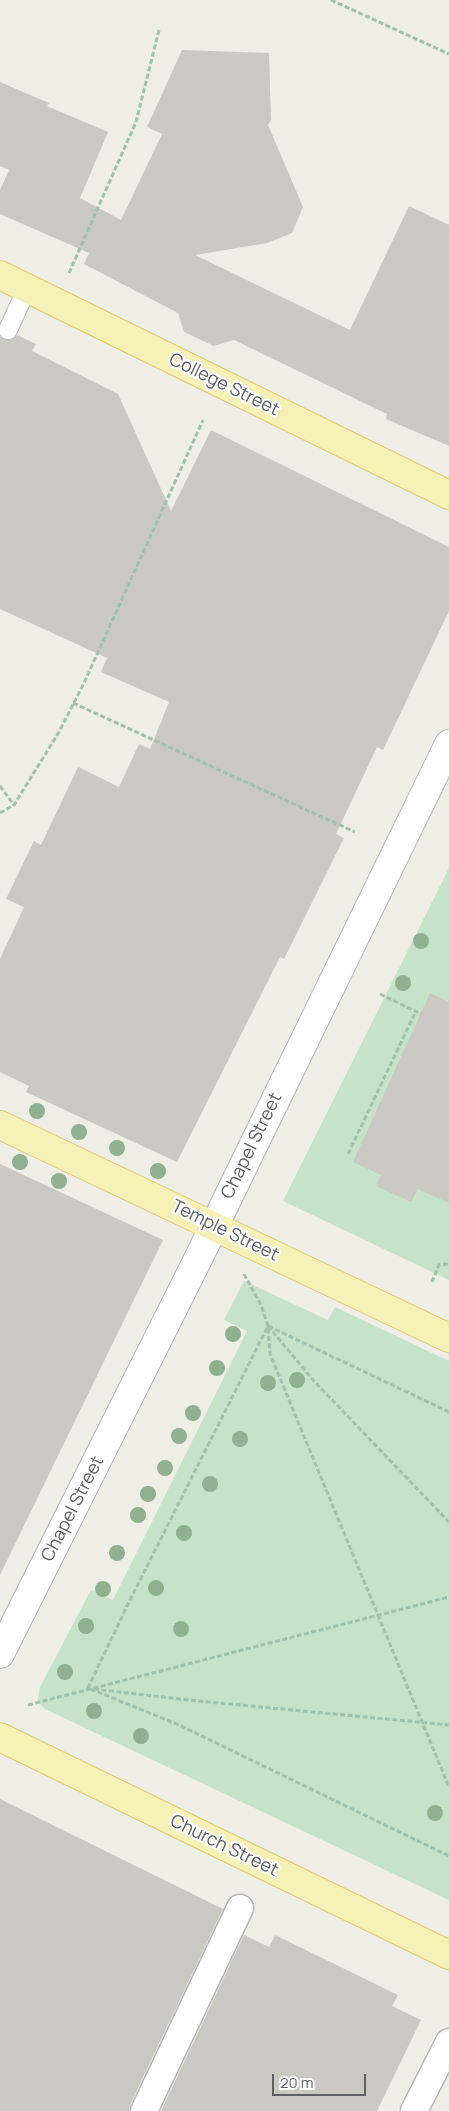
<!DOCTYPE html>
<style>
body{margin:0}
#map{position:relative;width:449px;height:2111px;overflow:hidden;background:#eeede6;font-family:Manrope,sans-serif}
canvas{display:block}
.scale{position:absolute;left:272px;top:2074px;width:94px;height:22px;box-sizing:border-box;border:2px solid #5e6064;border-top:0;padding-left:6px;font-size:15px;line-height:18px;white-space:nowrap;color:#5e6064;-webkit-text-stroke:4px #fff;paint-order:stroke}
</style>
<div id="map">
<canvas width="449" height="2111"></canvas>
<div class="scale">20 m</div>
</div>
<script>
const ctx = document.querySelector('canvas').getContext('2d');
ctx.lineJoin = 'round';
function fillPath(path, color) { ctx.fillStyle = color; ctx.fill(path, 'evenodd'); }
const toPath = rows => new Path2D(rows.map(r => 'M' + r).join(''));
function strokePath(path, color, width, dash) { ctx.strokeStyle = color; ctx.lineWidth = width; ctx.lineCap = dash ? 'butt' : 'round'; ctx.setLineDash(dash || []); ctx.stroke(path); }
function write(font, color, halo, rows, align = 'center') {
  ctx.font = font + ' Manrope,sans-serif'; ctx.lineWidth = 4.5; ctx.setLineDash([]); ctx.textBaseline = 'middle'; ctx.strokeStyle = halo; ctx.fillStyle = color; for (const [text, x, y, turn = 0] of rows) {
    ctx.save(); ctx.translate(x, y); ctx.rotate((+turn || 0) * Math.PI / 180); ctx.textAlign = isNaN(turn) ? turn : align; if (halo) ctx.strokeText(text, 0, 0); ctx.fillText(text, 0, 0); ctx.restore();
  }
}
fillPath(toPath([
 [449,868,449,1280,283,1201],
 [244,1281,328,1320,335,1307,449,1361,449,1900,45,1709,38,1702,39,1689,91,1590,113,1600,247,1331,224,1320]
]), '#c6e2c9');
fillPath(toPath([
 [182,50,269,53,271,120,268,125,303,207,292,233,267,243,195,255,350,330,409,206,449,225,449,446,386,419,387,414,234,340,214,346,184,332,178,313,84,264,89,253,0,214,0,190,9,170,0,166,0,82,49,103,47,106,108,132,80,198,121,220,162,134,147,127],
 [17,335,36,344,32,351,118,394,171,511,211,430,449,547,449,611,383,750,377,747,336,834,344,838,284,959,280,957,177,1162,26,1092,29,1086,0,1072,0,959,24,907,6,899,34,841,41,845,78,767,119,787,139,744,150,749,169,702,101,672,107,658,0,609,0,337,10,340],
 [430,993,449,1002,449,1203,418,1189,411,1202,376,1186,381,1175,353,1162],
 [0,1164,163,1240,0,1575],
 [0,1799,223,1909,130,2105,129,2111,0,2111],
 [244,1935,269,1947,275,1935,398,1995,392,2006,421,2020,377,2111,161,2111]
]), '#c9c8c2');
const service = toPath([
 [8,330,27,288]
]);
const pedestrian = toPath([
 [144,2111,240,1908],
 [414,2111,449,2042]
]);
const secondary = toPath([
 [0,1654,199,1257,449,744]
]);
const primary = toPath([
 [0,275,449,495],
 [0,1125,449,1338],
 [0,1737,449,1955]
]);
strokePath(service, '#b3b5b9', 20);
strokePath(pedestrian, '#b3b5b9', 29);
strokePath(secondary, '#b5b7bb', 30);
strokePath(primary, '#dfcb6e', 30);
strokePath(toPath([
 [331,0,449,54],
 [69,273,136,122,159,30],
 [73,703,355,832],
 [0,786,14,805],
 [0,813,14,805,59,732,84,683,203,420],
 [380,994,421,1014],
 [348,1154,416,1011],
 [244,1274,261,1305,268,1326,270,1354,449,1787],
 [432,1282,439,1265,449,1264],
 [268,1326,313,1380,449,1522],
 [449,1412,268,1326,127,1606,88,1688,179,1725,449,1856],
 [94,1689,188,1700,449,1725],
 [28,1705,449,1597]
]), '#a0c2ad', 3, [5, 2.5]);
strokePath(service, '#fff', 18);
strokePath(pedestrian, '#fff', 26);
strokePath(secondary, '#fff', 28);
strokePath(primary, '#f5f0b5', 28);
ctx.fillStyle = '#8fb190';
for (const [x, y] of [
 [421,941],
 [403,983],
 [37,1111],
 [79,1132],
 [117,1148],
 [20,1162],
 [158,1171],
 [59,1181],
 [233,1334],
 [217,1368],
 [297,1380],
 [268,1383],
 [193,1413],
 [179,1436],
 [240,1439],
 [165,1468],
 [210,1484],
 [148,1494],
 [138,1515],
 [184,1533],
 [117,1553],
 [156,1588],
 [103,1589],
 [86,1626],
 [181,1629],
 [65,1672],
 [94,1711],
 [141,1736],
 [435,1813]
]) { ctx.beginPath(); ctx.arc(x, y, 8, 0, 2 * Math.PI); ctx.fill(); }
write('18px', '#5e6064', '#fff', [
 ["College Street",224,385,26],
 ["Chapel Street",252,1146,-64],
 ["Temple Street",225,1231,26],
 ["Chapel Street",73,1509,-63],
 ["Church Street",224,1846,26]
]);
</script>
